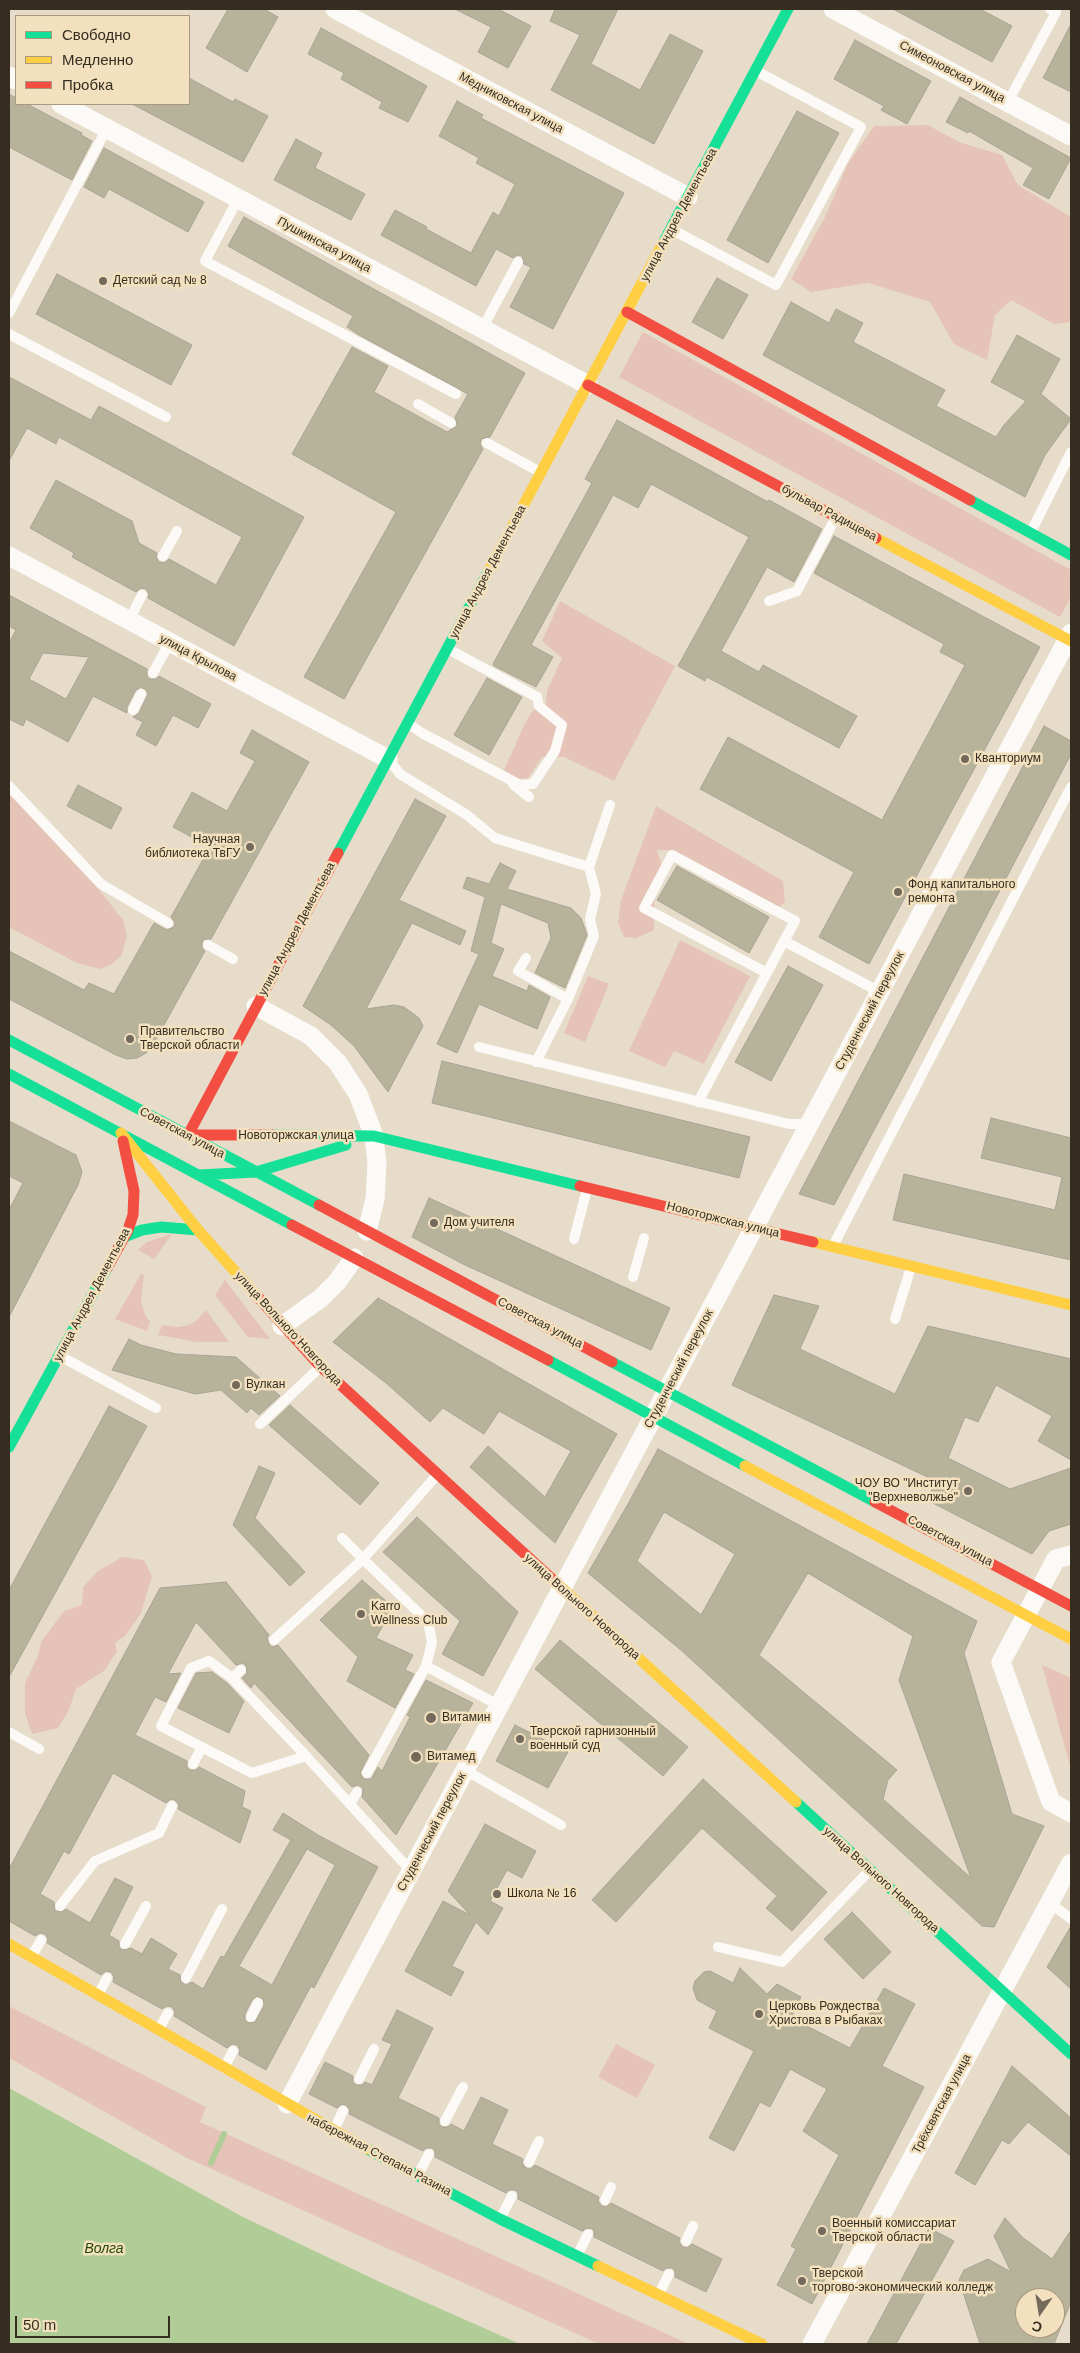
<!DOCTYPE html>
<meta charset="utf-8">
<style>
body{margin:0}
#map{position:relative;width:1080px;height:2353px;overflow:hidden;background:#e7dcca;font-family:Helvetica,sans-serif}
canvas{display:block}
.frame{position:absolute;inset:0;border:10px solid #352d20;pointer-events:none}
.legend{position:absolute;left:15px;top:15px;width:175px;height:90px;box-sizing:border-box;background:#f3e0be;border:1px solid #a7987f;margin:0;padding:6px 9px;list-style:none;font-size:15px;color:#352d20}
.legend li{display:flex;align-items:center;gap:10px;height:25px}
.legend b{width:25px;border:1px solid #a7987f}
.north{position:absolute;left:1015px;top:2288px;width:50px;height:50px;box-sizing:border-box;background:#f3e0be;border:1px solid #a7987f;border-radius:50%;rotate:193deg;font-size:14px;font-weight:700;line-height:20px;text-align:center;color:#352d20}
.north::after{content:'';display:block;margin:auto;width:18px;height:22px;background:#736a5c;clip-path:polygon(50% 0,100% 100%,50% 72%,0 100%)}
.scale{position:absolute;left:15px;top:2316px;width:155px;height:22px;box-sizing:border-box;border:2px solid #352d20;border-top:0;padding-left:6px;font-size:15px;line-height:18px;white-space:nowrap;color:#352d20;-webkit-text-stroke:4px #f3e0be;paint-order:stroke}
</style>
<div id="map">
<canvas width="1080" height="2353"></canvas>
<div class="frame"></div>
<ul class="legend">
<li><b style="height:6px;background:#16e098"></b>Свободно</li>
<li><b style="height:6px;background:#ffcf43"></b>Медленно</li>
<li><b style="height:6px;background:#f24e42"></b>Пробка</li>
</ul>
<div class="north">С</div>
<div class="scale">50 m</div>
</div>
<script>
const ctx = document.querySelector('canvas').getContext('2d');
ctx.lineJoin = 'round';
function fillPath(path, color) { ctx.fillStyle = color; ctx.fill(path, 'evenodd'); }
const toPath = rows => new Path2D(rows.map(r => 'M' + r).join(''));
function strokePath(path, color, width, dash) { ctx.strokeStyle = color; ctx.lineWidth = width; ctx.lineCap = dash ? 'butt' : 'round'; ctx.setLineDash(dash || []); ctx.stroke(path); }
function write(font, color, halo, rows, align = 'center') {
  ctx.font = font + ' Helvetica,sans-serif'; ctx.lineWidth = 5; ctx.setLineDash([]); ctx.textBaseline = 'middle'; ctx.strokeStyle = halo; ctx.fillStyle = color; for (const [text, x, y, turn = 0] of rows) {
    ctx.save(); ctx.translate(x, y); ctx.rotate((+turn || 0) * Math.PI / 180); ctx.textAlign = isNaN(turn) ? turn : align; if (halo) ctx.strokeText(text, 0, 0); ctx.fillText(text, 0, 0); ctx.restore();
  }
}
fillPath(toPath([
 [928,125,959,142,1002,155,1018,185,1071,217,1071,322,1054,324,1011,300,995,315,987,360,954,344,930,302,868,283,811,292,791,279,826,215,847,165,874,126],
 [643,332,1071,570,1071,597,1060,617,619,377],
 [560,601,675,666,614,781,564,757,542,757,528,778,517,779,504,770,526,721,534,709,545,715,547,691,562,658,542,641],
 [9,794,97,887,123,920,127,936,121,956,112,964,100,969,77,963,9,927],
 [656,806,783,881,785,902,779,907,765,902,671,850,657,850,662,866,654,900,654,930,636,938,624,937,618,923,621,900],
 [680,940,750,976,704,1064,674,1051,665,1067,629,1051],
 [588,976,609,984,585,1042,564,1033],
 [172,1234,154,1259,138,1250,147,1242],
 [141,1274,144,1275,141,1302,146,1317,150,1321,147,1331,115,1319],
 [225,1280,270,1339,248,1337,215,1295],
 [206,1310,229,1342,197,1342,158,1335,162,1325,178,1327,189,1325,197,1320],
 [122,1557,144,1560,152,1577,141,1613,125,1636,115,1643,117,1651,105,1670,76,1689,69,1710,58,1728,32,1734,25,1713,25,1683,38,1656,41,1642,64,1611,82,1605,83,1587,98,1571],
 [1042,1665,1071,1678,1071,1769],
 [9,2006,206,2107,200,2122,689,2344,599,2344,185,2157,9,2058],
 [616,2044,655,2065,637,2098,598,2077]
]), '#e6c3b7');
fillPath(toPath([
 [9,2088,243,2217,382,2283,520,2344,9,2344]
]), '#b1cd97');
strokePath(toPath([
 [211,2163,224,2134]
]), '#b1cd97', 6);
const building = toPath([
 [228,9,264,9,278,17,247,72,206,48,228,9],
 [455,9,498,9,531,26,508,68,478,52,491,27,455,9],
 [555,9,618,9,591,64,640,90,670,34,703,51,654,144,551,90,580,35,550,21,555,9],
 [893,9,980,9,1012,26,992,62,893,9],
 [1071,24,1071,92,1043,78,1071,24],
 [321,28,427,86,408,122,379,108,382,102,341,79,344,73,308,54,321,28],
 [855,40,931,81,907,124,881,110,884,106,834,79,855,40],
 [189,78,233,102,235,99,268,116,243,162,132,104,189,104,189,78],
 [9,94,16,98,16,104,27,104,82,133,81,135,92,141,72,180,9,147,9,94],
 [960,97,1071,158,1049,199,1023,185,1033,168,969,131,968,133,946,122,960,97],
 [457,101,483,115,481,118,624,193,553,329,510,307,531,267,524,264,522,256,517,255,513,258,496,249,476,286,381,235,395,210,427,227,426,229,471,253,493,212,499,216,515,184,476,163,479,158,439,136,457,101],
 [797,111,839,133,768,263,727,240,797,111],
 [296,139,322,153,315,168,365,194,351,220,274,180,296,139],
 [104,148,204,202,188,232,109,189,104,198,84,187,104,148],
 [244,217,525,373,490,437,481,439,480,444,483,449,344,699,304,677,396,512,292,454,352,347,388,366,374,392,447,432,457,426,455,417,468,394,359,335,347,327,353,316,228,246,244,217],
 [57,274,192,345,171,385,36,314,57,274],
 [717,278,748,295,723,339,692,322,717,278],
 [791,302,829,323,836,309,863,323,853,342,945,390,936,406,996,437,1004,425,1026,401,991,382,1017,335,1060,359,1041,394,1071,419,1045,455,1025,497,763,355,791,302],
 [9,377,91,420,99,406,304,517,234,646,148,598,149,594,146,589,141,588,136,592,72,557,74,553,30,528,56,480,132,521,139,543,157,553,156,557,159,562,164,563,169,559,216,585,242,537,59,437,56,444,27,428,9,461,9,377],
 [617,420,768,502,769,500,822,529,794,582,767,567,721,651,759,672,763,665,857,716,839,748,707,677,705,681,678,666,749,537,651,484,638,508,613,495,531,645,553,657,536,687,494,666,493,664,592,483,585,479,617,420],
 [834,536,1040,647,869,964,819,937,854,872,700,789,728,737,882,820,965,665,940,652,944,644,814,573,834,536],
 [9,595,147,669,147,676,150,679,156,679,159,676,211,704,198,728,173,715,156,746,136,735,143,722,133,717,139,713,148,694,146,690,141,687,135,691,127,707,127,713,93,696,68,742,26,719,23,726,9,719,9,643,16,630,9,626,9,595],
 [43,653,89,657,66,699,29,679,43,653],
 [487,678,522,697,489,755,454,735,487,678],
 [1044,726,1071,741,1071,754,904,1074,834,1205,799,1194,1044,726],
 [252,730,309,762,211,939,205,939,202,942,202,948,205,951,154,1043,146,1053,137,1058,127,1059,116,1055,9,999,9,951,84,990,89,983,114,994,154,923,167,930,174,927,175,923,171,917,210,847,173,827,192,792,227,811,255,761,240,753,252,730],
 [78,785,122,808,111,829,67,806,78,785],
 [415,799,446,816,399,900,466,931,460,945,412,923,366,1009,394,1005,404,1007,419,1018,423,1026,388,1092,354,1046,331,1025,303,1006,415,799],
 [500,863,516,871,507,889,571,908,581,918,587,935,565,988,535,973,551,938,548,923,501,904,491,943,504,949,492,976,527,991,529,985,550,997,537,1029,479,1004,457,1053,437,1044,479,954,471,951,485,897,463,888,467,877,489,884,500,863],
 [677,866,769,917,749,953,657,900,677,866],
 [788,966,823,985,771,1081,735,1062,788,966],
 [442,1061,750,1137,739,1178,432,1103,442,1061],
 [991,1118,1071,1138,1071,1260,893,1220,904,1174,1055,1210,1062,1177,981,1158,991,1118],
 [9,1121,76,1155,82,1172,78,1185,9,1317,9,1210,23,1183,9,1176,9,1121],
 [429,1198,670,1308,651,1350,463,1264,412,1237,429,1198],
 [774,1295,819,1306,800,1349,895,1394,928,1326,1071,1359,1071,1460,1038,1441,1052,1416,996,1385,978,1422,965,1417,948,1458,1010,1489,1071,1468,1071,1524,1049,1531,1032,1554,927,1500,936,1481,732,1385,774,1295],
 [378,1298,617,1434,555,1543,470,1467,488,1446,545,1497,571,1451,499,1411,484,1434,443,1408,430,1422,386,1383,333,1342,378,1298],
 [129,1339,141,1345,176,1354,236,1357,280,1396,259,1415,251,1408,247,1413,221,1390,195,1394,112,1370,129,1339],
 [290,1405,379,1483,360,1505,269,1425,290,1405],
 [109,1406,147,1426,9,1677,9,1590,109,1406],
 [658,1449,977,1621,964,1653,1012,1814,1044,1826,994,1927,982,1926,682,1651,588,1573,628,1504,658,1449],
 [664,1512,735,1554,701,1615,637,1561,664,1512],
 [808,1573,913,1636,899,1680,971,1878,883,1799,888,1780,897,1770,759,1655,808,1573],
 [259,1466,275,1473,255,1518,305,1572,290,1586,233,1525,259,1466],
 [417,1517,518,1612,483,1676,442,1654,460,1621,383,1552,417,1517],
 [362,1580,393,1607,376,1638,413,1655,405,1670,414,1674,395,1708,347,1681,358,1657,320,1620,362,1580],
 [226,1582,269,1635,267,1638,269,1644,272,1647,278,1645,369,1755,360,1773,364,1779,371,1779,378,1767,382,1771,410,1717,407,1715,426,1680,473,1703,396,1835,362,1797,363,1788,358,1785,352,1787,254,1683,251,1688,242,1678,247,1673,246,1666,243,1663,236,1665,196,1622,168,1674,181,1673,166,1702,155,1697,135,1735,187,1761,187,1767,190,1770,196,1770,199,1767,245,1791,242,1807,251,1811,240,1843,178,1809,179,1805,175,1800,171,1799,166,1803,113,1773,69,1854,64,1851,40,1894,54,1902,55,1911,62,1912,66,1909,90,1923,115,1878,133,1887,109,1935,119,1941,119,1947,122,1950,131,1948,142,1954,151,1938,177,1954,168,1969,180,1975,181,1982,186,1985,192,1982,203,1989,221,1956,224,1957,291,1840,273,1830,283,1813,318,1835,378,1867,314,1988,311,1986,266,2070,239,2055,240,2050,237,2045,232,2044,227,2048,174,2016,175,2012,172,2007,167,2006,162,2009,113,1982,114,1977,111,1972,106,1971,101,1975,47,1943,48,1939,45,1934,40,1933,35,1936,9,1921,9,1869,160,1588,226,1582],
 [307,1849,335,1865,272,1985,239,1966,307,1849],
 [257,1996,263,1999,264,2006,255,2022,248,2023,245,2020,245,2014,252,2000,257,1996],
 [560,1640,688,1747,663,1776,535,1669,560,1640],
 [212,1672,227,1683,244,1701,229,1733,178,1708,196,1673,212,1672],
 [515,1725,568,1752,548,1788,496,1761,515,1725],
 [703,1779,827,1892,792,1931,766,1908,777,1896,702,1828,616,1922,592,1900,703,1779],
 [485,1824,536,1851,522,1878,507,1870,490,1901,503,1908,488,1935,476,1922,452,1966,464,1972,451,1996,405,1971,443,1901,470,1915,448,1891,485,1824],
 [852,1912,891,1952,863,1979,824,1939,852,1912],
 [1071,1926,1071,1989,1047,1967,1071,1926],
 [740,1968,767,1994,777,1984,801,1997,791,2018,850,2048,884,1988,915,2004,882,2066,924,2087,812,2304,777,2285,796,2249,791,2246,839,2155,803,2131,827,2089,790,2069,770,2107,760,2102,734,2151,709,2138,754,2051,709,2028,717,2011,697,2000,693,1988,695,1981,704,1972,710,1971,733,1983,740,1968],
 [397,2010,433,2028,398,2098,439,2118,439,2124,442,2127,448,2127,451,2124,464,2131,481,2097,508,2110,492,2144,523,2159,522,2163,526,2168,530,2169,535,2165,599,2197,598,2201,602,2206,606,2207,611,2203,680,2238,679,2242,683,2247,687,2248,692,2244,722,2259,706,2292,675,2277,675,2271,672,2268,666,2268,663,2271,594,2237,594,2231,591,2228,582,2231,518,2199,518,2193,515,2190,509,2190,506,2193,435,2157,435,2151,432,2148,426,2148,423,2151,349,2114,350,2110,346,2105,342,2104,337,2108,309,2094,325,2062,353,2076,353,2082,356,2085,362,2085,365,2082,372,2085,392,2044,382,2040,397,2010],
 [1012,2066,1071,2118,1071,2156,1028,2122,1009,2144,1002,2140,975,2185,955,2173,1012,2066],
 [1005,2218,1022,2237,1052,2259,1071,2230,1071,2302,1054,2344,980,2344,959,2280,964,2270,988,2259,1011,2272,994,2236,1005,2218],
 [1025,2298,1055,2298,1055,2328,1025,2328,1025,2298],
 [929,2228,954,2241,896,2344,867,2344,929,2228]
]);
fillPath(building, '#b7b29a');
strokePath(building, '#a8a395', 1);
strokePath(toPath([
 [1008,102,1056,12,1050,9],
 [238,199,205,261,456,394],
 [671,229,776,285,861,127,756,71],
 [9,313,107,128],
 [482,329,518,262],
 [9,334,166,417],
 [418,404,451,423],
 [487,443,540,472],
 [1031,532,1071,452],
 [163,556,177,531],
 [769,601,797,591,836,517],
 [129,620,142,595],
 [153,673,170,642],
 [133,710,141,694],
 [409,724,422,733,520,785,533,784,555,751,562,725,539,706,537,697,448,649],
 [389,760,400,774,467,815,495,838,589,867,610,805],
 [513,784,529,797],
 [9,786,101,884,168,923],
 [208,945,233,959],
 [526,958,518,971,568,999,594,936,590,919,596,894,589,867],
 [767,973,644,908,672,855,795,921,784,941],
 [479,1047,789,1124,810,1124],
 [536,1062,568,999],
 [698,1102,784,941,880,992],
 [574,1239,587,1189],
 [833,1246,1071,787],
 [633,1277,644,1238],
 [895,1319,911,1267],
 [60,1356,156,1408],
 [260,1424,320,1367],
 [437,1475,363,1559,428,1622,432,1642,426,1666,500,1706],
 [274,1640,363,1559,342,1538],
 [232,1678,306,1756,252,1773,161,1726,191,1668,209,1661,232,1678,241,1670],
 [9,1732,39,1749],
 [306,1756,411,1871],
 [193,1764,202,1747],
 [465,1770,561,1825],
 [367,1773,426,1666],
 [350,1804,357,1792],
 [1050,1903,1071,1919],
 [60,1906,95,1861,159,1833,172,1806],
 [125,1944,146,1906],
 [718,1947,782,1962,869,1871],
 [32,1956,41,1940],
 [186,1978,222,1909],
 [98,1995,107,1978],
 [251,2017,258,2003],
 [159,2029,168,2013],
 [224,2068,233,2051],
 [359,2079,374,2049],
 [445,2121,463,2087],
 [334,2130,343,2111],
 [529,2162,539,2141],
 [418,2175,429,2154],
 [605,2200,611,2187],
 [500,2219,512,2196],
 [686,2241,693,2226],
 [578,2254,588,2234],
 [659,2294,669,2274]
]), '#fbfaf7', 10);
strokePath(toPath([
 [335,9,688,197],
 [833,9,1071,136],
 [9,76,16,80],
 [61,104,588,385],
 [9,556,388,759],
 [256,1006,311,1036,338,1063,358,1094,374,1136,377,1164,375,1199,367,1231],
 [282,1326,321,1298,337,1282,354,1258],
 [1071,1555,1056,1559,1001,1662,1051,1802,1071,1813],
 [287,2104,1071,633],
 [812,2344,1071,1863]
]), '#fbfaf7', 19);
strokePath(toPath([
 [663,243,788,9],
 [970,500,1071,555],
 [338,853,489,570],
 [9,1040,319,1205],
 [9,1074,292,1225],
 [273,1135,374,1136,580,1186],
 [199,1175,256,1172,346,1145],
 [124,1237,142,1230,161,1227,198,1230],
 [548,1360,745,1466],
 [612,1362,875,1502],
 [9,1447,107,1268],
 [796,1802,1071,2054],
 [367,2149,500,2219,598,2266]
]), '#16e098', 11);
strokePath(toPath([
 [876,538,1071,641],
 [489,570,663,243],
 [121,1133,198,1230,257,1296],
 [813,1242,1071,1305],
 [745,1466,1071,1639],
 [551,1578,796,1802],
 [9,1944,367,2149],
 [598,2266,762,2344]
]), '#ffcf43', 11);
strokePath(toPath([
 [627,312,970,500],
 [588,385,876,538],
 [273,1135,188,1135,338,853],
 [580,1186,813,1242],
 [319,1205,612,1362],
 [292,1225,548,1360],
 [107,1268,128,1230,133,1215,134,1191,123,1141],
 [257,1296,320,1366,551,1578],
 [875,1502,1071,1606]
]), '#f24e42', 11);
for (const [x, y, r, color] of [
 [103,281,5,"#736a5c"],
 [965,759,5,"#736a5c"],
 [250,847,5,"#736a5c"],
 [898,892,5,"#736a5c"],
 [130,1039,5,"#736a5c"],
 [434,1223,5,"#736a5c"],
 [236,1385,5,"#736a5c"],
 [968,1491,5,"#736a5c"],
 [361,1614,5,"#736a5c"],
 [431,1718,6,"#736a5c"],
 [520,1739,5,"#736a5c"],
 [416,1757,6,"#736a5c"],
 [497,1894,5,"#736a5c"],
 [759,2014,5,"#736a5c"],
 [822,2231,5,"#736a5c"],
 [802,2281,5,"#736a5c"]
]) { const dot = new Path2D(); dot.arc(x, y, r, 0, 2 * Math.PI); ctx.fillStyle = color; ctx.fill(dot); strokePath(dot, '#f3e0be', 2); }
write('12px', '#352d20', '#f3e0be', [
 ["Симеоновская улица",952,72,28],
 ["Медниковская улица",511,103,28],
 ["улица Андрея Дементьева",679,215,-62],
 ["Пушкинская улица",324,245,28],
 ["бульвар Радищева",829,513,28],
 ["улица Андрея Дементьева",488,572,-62],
 ["улица Крылова",198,658,28],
 ["улица Андрея Дементьева",297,929,-62],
 ["Студенческий переулок",870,1011,-62],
 ["Советская улица",182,1133,28],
 ["Новоторжская улица",296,1136],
 ["Новоторжская улица",723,1220,14],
 ["улица Андрея Дементьева",92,1295,-62],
 ["Советская улица",540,1323,28],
 ["улица Вольного Новгорода",288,1329,47],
 ["Студенческий переулок",679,1369,-62],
 ["Советская улица",950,1541,28],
 ["улица Вольного Новгорода",582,1607,42],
 ["Студенческий переулок",432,1832,-62],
 ["улица Вольного Новгорода",881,1880,42],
 ["Трёхсвятская улица",942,2104,-62],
 ["набережная Степана Разина",379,2155,28]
]);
write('12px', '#352d20', '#f3e0be', [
 ["Детский сад № 8",113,281],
 ["Кванториум",975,759],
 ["Научная",240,840,"right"],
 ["библиотека ТвГУ",240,854,"right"],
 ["Фонд капитального",908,885],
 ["ремонта",908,899],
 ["Правительство",140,1032],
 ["Тверской области",140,1046],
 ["Дом учителя",444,1223],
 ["Вулкан",246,1385],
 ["ЧОУ ВО \"Институт",958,1484,"right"],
 ["\"Верхневолжье\"",958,1498,"right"],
 ["Karro",371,1607],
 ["Wellness Club",371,1621],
 ["Витамин",442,1718],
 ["Тверской гарнизонный",530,1732],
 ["военный суд",530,1746],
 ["Витамед",427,1757],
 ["Школа № 16",507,1894],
 ["Церковь Рождества",769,2007],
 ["Христова в Рыбаках",769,2021],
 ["Военный комиссариат",832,2224],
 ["Тверской области",832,2238],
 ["Тверской",812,2274],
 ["торгово-экономический колледж",812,2288]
], 'left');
write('italic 14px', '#234a00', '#f3e0be', [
 ["Волга",104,2249]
]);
</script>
